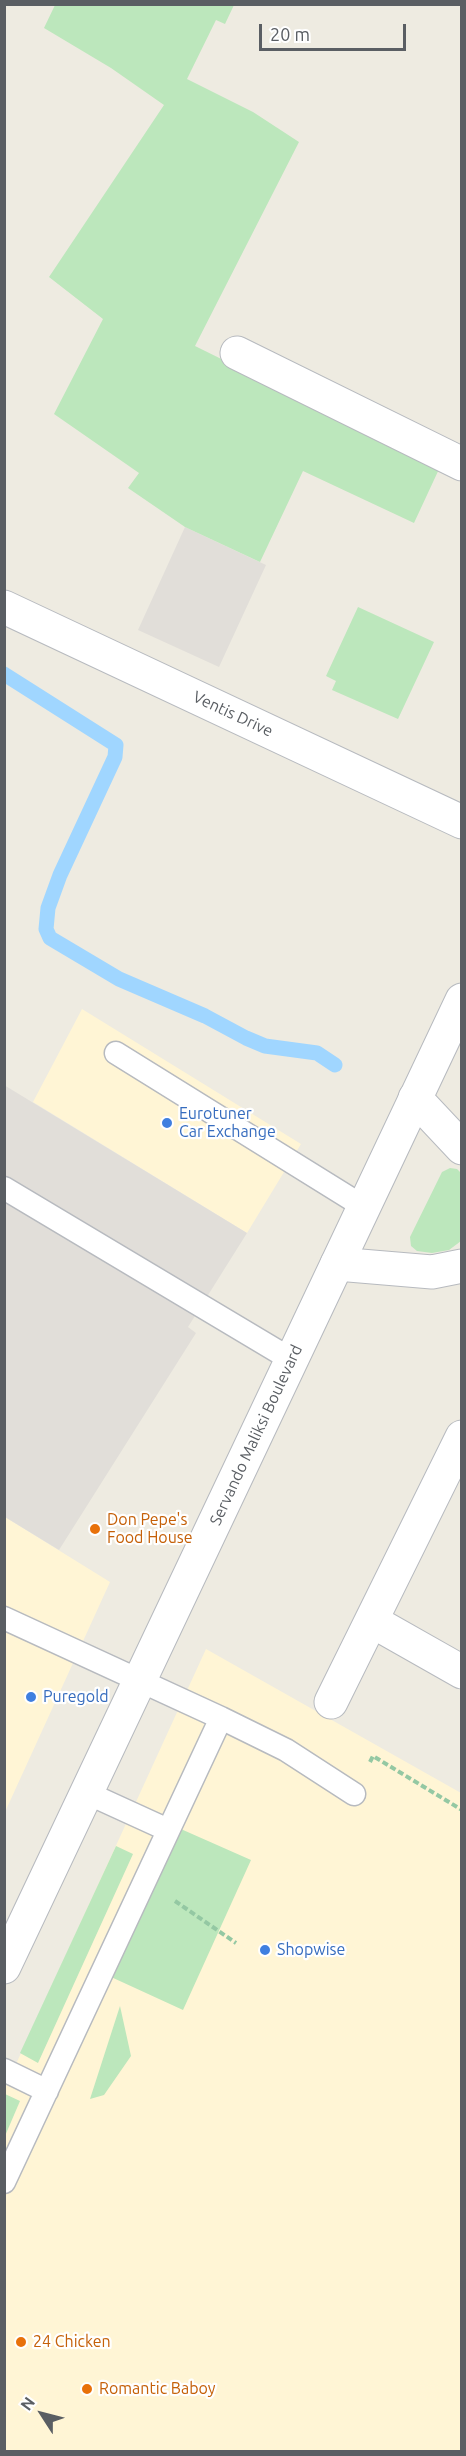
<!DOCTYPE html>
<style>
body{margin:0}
#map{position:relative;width:466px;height:2456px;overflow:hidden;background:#eeebe1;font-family:Ubuntu,sans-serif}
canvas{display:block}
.frame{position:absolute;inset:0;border:6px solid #5a5e63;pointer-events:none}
.north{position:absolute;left:12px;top:2384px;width:60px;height:60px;-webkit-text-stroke:4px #fff;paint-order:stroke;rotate:306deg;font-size:16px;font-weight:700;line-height:24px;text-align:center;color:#5a5e63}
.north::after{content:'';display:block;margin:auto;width:21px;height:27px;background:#5a5e63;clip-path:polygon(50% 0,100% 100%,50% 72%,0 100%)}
.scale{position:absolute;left:259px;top:24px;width:147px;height:27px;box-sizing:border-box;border:3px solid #5a5e63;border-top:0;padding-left:8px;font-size:18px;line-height:21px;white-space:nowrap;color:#5a5e63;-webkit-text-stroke:4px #fff;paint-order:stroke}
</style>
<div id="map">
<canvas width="466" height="2456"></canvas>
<div class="frame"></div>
<div class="north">N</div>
<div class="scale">20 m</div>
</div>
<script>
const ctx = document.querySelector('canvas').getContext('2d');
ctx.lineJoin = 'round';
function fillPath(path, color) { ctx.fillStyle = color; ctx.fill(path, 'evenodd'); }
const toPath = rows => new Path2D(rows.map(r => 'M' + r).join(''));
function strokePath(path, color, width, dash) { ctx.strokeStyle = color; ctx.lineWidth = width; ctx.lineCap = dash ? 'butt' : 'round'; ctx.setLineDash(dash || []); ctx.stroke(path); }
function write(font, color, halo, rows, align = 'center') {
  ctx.font = font + ' Ubuntu,sans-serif'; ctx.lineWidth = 4.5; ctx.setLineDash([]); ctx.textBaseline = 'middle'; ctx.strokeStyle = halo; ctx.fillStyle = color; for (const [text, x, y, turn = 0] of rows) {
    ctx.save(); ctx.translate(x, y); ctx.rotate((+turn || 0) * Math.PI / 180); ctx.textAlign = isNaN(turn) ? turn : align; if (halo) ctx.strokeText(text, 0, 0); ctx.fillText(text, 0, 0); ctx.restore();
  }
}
fillPath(toPath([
 [82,1009,301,1144,247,1233,33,1102],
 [5,1517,110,1582,5,1812],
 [206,1649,461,1793,461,2451,5,2452,5,2088]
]), '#fff5d5');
fillPath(toPath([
 [185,527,266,565,219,667,138,630],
 [4,1085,247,1233,188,1327,196,1333,59,1550,5,1517]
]), '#e1ded9');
fillPath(toPath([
 [55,5,234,5,225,24,216,20,187,79,253,112,299,142,195,346,440,467,414,523,303,471,260,562,185,527,128,488,139,473,54,414,103,319,49,277,164,105,111,68,44,28],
 [358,607,434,642,398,719,332,690,336,681,326,676],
 [450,1168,457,1169,461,1173,461,1241,449,1250,432,1253,417,1251,411,1246,410,1237,442,1172],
 [165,1822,251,1860,183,2010,98,1971],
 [116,1846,133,1854,38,2063,20,2053],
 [120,2006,131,2056,104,2095,90,2099],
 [5,2094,20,2101,5,2136]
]), '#bce7bc');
strokePath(toPath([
 [4,674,116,745,115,757,60,875,48,908,46,929,50,938,119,979,205,1016,246,1038,265,1046,317,1053,335,1065]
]), '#a0d6ff', 15);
const service = toPath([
 [116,1053,364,1207],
 [4,1188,292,1360],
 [4,1618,221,1718,286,1750,354,1794],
 [87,1793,168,1830],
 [4,2070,47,2091],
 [4,2182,221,1718]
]);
const minor = toPath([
 [237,353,462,464],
 [4,607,462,822],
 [415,1098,462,1148],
 [337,1264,432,1272,462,1266],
 [372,1621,462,1672],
 [331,1702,462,1437]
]);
const tertiary = toPath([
 [4,1967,462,1000]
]);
strokePath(service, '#b7babf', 25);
strokePath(minor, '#b7babf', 35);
strokePath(tertiary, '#b7babf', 35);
strokePath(toPath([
 [370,1762,373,1756,462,1810],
 [175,1901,236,1943]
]), '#94c8a3', 4, [6, 3]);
strokePath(service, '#fff', 22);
strokePath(minor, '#fff', 33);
strokePath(tertiary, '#fff', 33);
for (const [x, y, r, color] of [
 [167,1123,6,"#3f7fe0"],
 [95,1529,6,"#e8710a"],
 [31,1697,6,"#3f7fe0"],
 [265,1950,6,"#3f7fe0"],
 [21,2342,6,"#e8710a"],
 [87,2389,6,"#e8710a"]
]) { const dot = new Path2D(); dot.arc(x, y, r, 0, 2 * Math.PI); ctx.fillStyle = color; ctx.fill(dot); strokePath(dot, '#fff', 2); }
write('16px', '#5a5e63', '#fff', [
 ["Ventis Drive",233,714,25],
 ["Servando Maliksi Boulevard",256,1435,-65]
]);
write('16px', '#366cbe', '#fff', [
 ["Eurotuner",179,1114],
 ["Car Exchange",179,1132],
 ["Puregold",43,1697],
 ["Shopwise",277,1950]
], 'left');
write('16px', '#c56008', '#fff', [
 ["Don Pepe's",107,1520],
 ["Food House",107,1538],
 ["24 Chicken",33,2342],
 ["Romantic Baboy",99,2389]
], 'left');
</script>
